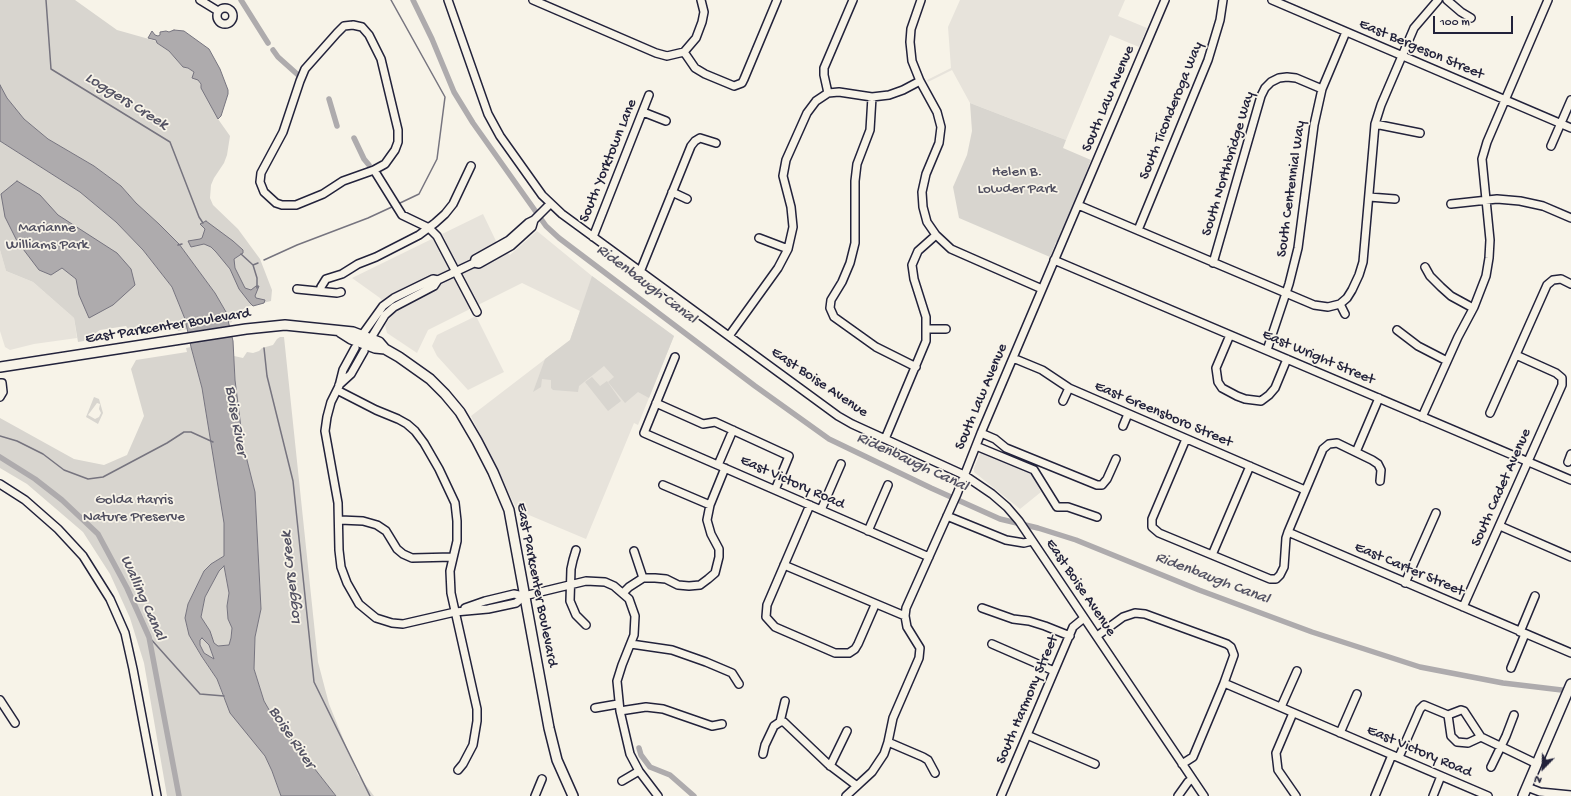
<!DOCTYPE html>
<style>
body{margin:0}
#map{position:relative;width:1571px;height:796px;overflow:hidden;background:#f7f3e8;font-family:"Gochi Hand",sans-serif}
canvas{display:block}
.north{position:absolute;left:1523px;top:748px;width:40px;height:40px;-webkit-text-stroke:3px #f7f3e8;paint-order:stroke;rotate:203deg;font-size:11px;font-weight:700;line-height:16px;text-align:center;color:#22223b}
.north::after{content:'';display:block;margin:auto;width:14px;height:18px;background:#22223b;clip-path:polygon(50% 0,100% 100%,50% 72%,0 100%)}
.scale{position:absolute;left:1433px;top:16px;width:80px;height:18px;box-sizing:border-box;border:2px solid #22223b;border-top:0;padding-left:5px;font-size:12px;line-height:14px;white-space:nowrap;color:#22223b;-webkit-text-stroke:3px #f7f3e8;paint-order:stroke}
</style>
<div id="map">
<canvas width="1571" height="796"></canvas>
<div class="north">N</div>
<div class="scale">100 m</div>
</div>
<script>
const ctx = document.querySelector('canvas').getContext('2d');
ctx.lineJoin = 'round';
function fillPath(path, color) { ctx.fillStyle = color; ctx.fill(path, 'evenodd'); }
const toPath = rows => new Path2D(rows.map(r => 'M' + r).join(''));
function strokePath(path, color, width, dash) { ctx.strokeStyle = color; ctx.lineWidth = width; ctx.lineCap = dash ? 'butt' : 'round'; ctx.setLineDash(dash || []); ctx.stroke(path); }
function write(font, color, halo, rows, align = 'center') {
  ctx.font = font + ' "Gochi Hand",sans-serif'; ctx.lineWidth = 3.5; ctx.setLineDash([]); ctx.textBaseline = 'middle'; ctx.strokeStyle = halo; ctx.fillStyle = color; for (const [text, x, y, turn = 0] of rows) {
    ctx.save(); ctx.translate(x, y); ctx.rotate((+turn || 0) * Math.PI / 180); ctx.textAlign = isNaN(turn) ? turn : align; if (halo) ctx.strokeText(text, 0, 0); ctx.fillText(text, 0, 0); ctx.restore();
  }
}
fillPath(toPath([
 [960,0,1125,0,1118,16,1147,28,1139,47,1110,35,1066,140,970,103,952,70,928,82,927,80,951,68,948,27],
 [483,214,496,241,510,255,537,231,592,276,674,336,638,425,634,423,586,539,517,510,471,416,570,340,580,311,522,283,428,330,417,353,387,333,385,325,392,315,380,298,352,278],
 [0,250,6,271,33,282,74,318,77,338,34,344,10,350,5,347,0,331],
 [476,316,504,372,468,390,437,356,432,346,437,335],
 [984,444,1015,457,1012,465,1031,473,1041,492,1020,509,974,472,974,468]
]), '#e7e3db');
fillPath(toPath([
 [0,0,75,0,117,30,156,41,157,43,169,51,183,67,188,68,194,72,218,119,230,136,227,155,224,163,214,178,211,185,210,198,213,205,238,229,260,259,272,290,271,301,246,307,231,319,232,322,228,323,226,312,215,293,179,244,159,224,136,203,121,186,94,166,48,139,24,119,7,98,0,85],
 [970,103,1066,140,1063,148,1091,160,1058,243,1056,242,1050,257,959,218,953,187,967,155,972,131],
 [0,141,80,192,116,222,143,250,172,287,185,319,187,329,178,331,177,329,133,336,126,326,100,330,84,341,78,342,74,318,33,282,6,271,0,250],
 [592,276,674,336,649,398,638,392,625,403,608,382,614,377,604,366,579,386,578,392,553,390,551,388,551,380,542,379,541,387,533,392,545,359,570,340],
 [280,337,284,337,318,662,329,704,358,775,374,796,336,796,296,745,275,719,264,701,254,669,255,637,261,609,255,492,243,444,235,380,234,356,243,358,247,352,253,353,259,351,262,348,273,345,277,339],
 [191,347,202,388,222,502,224,523,224,556,211,564,204,571,188,604,185,618,189,635,202,658,217,679,223,697,265,756,272,771,281,796,167,796,144,663,130,618,110,574,83,532,27,484,0,468,0,418,74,459,104,465,127,455,144,416,131,369,136,360,187,352,186,348],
 [592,377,600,386,607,381,621,401,608,411,585,382],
 [94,397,99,399,103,413,98,424,86,417],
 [97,403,100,404,99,409,101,413,99,417,95,419,88,415],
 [224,565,229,593,227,606,228,619,232,628,231,638,229,645,218,646,213,643,210,631,201,617,205,597,219,571],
 [202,638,209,645,215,660,204,653,200,646,199,640]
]), '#d8d5cf');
const water = toPath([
 [174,30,184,31,209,49,220,69,228,90,228,94,221,116,218,119,201,88,201,84,198,80,192,78,194,72,188,68,183,67,169,51,157,43,156,40,148,38,152,31,155,35,158,36,160,35,160,32,166,31,169,32,174,30],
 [0,85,7,98,24,119,48,139,94,166,121,186,136,203,159,224,179,244,215,293,226,312,233,341,235,380,243,444,255,492,261,609,255,637,254,669,264,701,275,720,296,745,336,796,281,796,272,771,265,756,230,713,217,679,202,657,189,635,185,618,188,604,204,571,211,564,224,556,224,523,202,388,191,347,185,319,172,287,143,250,116,222,80,192,0,141,0,85],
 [224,566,229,593,227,606,228,619,232,628,231,638,229,645,218,646,214,643,210,631,201,617,205,597,219,571,224,566],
 [202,638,209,645,214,659,204,653,200,645,200,640,202,638],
 [17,181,40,195,58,215,117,253,131,269,135,285,113,305,89,318,79,295,76,279,62,268,51,275,39,270,17,241,5,217,1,194,17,181],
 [206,221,233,241,243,250,243,253,234,259,235,268,245,288,251,290,256,286,259,286,255,296,256,298,265,300,264,303,253,306,250,303,239,289,230,269,216,252,211,247,204,244,191,247,188,241,200,239,202,238,205,229,200,224,206,221]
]);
fillPath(water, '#aeabad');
strokePath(water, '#76747f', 1);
strokePath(toPath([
 [46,0,51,69,170,142,199,217,203,223],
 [391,0,445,97,437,159,419,194,398,204],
 [178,245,182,244],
 [241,254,253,265,257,278,257,288],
 [264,260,297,245,368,218,394,206],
 [253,265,258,263],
 [264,348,267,376,293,481,314,682,370,796],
 [0,436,17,441,43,454,64,470,88,479,103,477,167,443,184,432,191,432,213,442],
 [149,637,200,694,224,696]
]), '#76747f', 1.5);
strokePath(toPath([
 [241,0,268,43],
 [413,0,432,39,454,92,473,123,546,226,559,238,755,386,829,439,931,488,1000,519,1038,528,1076,540,1199,590,1312,632,1420,667,1503,683,1570,691],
 [273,50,278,57,297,74],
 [329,99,337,126],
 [354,138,364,159,369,165],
 [0,457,35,479,62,500,98,534,127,588,149,637,179,796],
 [639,748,641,755,650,767,670,775,694,796]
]), '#aeabad', 5.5);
const minor = toPath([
 [200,0,218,11],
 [448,0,488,114,500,136,542,195,562,214,838,416,852,424,964,475,992,494,1007,507,1019,521,1204,796],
 [533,0,656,53,667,56,684,52,695,68,705,74,734,86,742,83,744,79,777,0],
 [921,0,911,29,910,42,912,61,920,81,937,112,941,127,939,143,926,174,922,192,923,207,927,222,936,235,951,249,1042,289],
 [1272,0,1571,128],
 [1447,0,1461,12,1471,18],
 '217 16a8 8 0 1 1 16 0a8 8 0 1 1-16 0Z',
 [353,25,362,27,369,35,381,59,398,130,398,142,395,150,385,164,374,170,343,181,323,194,296,205,282,205,276,203,264,192,260,182,261,173,283,132,300,81,305,69,337,33,344,26,353,25],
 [684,52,696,38,702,22,704,12,701,0],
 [828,93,839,92,872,97,889,95,903,90,920,81],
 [872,97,870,130,857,164,855,181,855,243,850,263,842,282,831,300,830,308,834,317,876,347,916,367],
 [643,112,666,121],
 [1375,124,1420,133],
 [1551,146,1571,100],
 [374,170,402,215,429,228,437,236,477,312],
 [672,192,687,199],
 [1369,197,1395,199],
 [1451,204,1497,199,1520,201,1543,206,1571,218],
 [1078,205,1314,305,1328,307,1340,304,1347,298,1352,290,1359,275,1363,262,1374,136,1375,124,1381,105,1414,28,1438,0],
 [534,220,532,227,511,246,479,264,474,263,475,259,509,240,528,223,534,220,550,204],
 [1138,230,1208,60,1220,20,1223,0],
 [593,237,649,95],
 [759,238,788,249],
 [1054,260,1571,480],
 [1213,263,1261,96,1265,88,1271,82,1279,78,1287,77,1296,78,1322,89],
 [1425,267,1430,276,1441,287,1451,296,1473,308],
 [640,272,691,146,695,141,700,138,716,143],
 [297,289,337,293,341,292],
 [321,291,321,287,326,279,342,274,358,264,376,257,419,235,435,223,445,214,453,204,471,166],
 [1340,304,1345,314],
 [927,329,946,329],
 [1397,330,1418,346,1447,361],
 [1230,335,1216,368,1218,382,1222,388,1237,396,1245,399,1261,401,1269,395,1275,388,1287,359],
 [729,336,778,268,788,249,793,227,791,207,783,176,786,160,807,113,816,101,828,93,824,75,824,68,853,0],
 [360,338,383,306,394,298,433,279,438,280],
 [368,343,385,315,394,307,434,286,438,280,474,263],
 [355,348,343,370,339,386,331,402,327,417,325,431,338,503,339,550,341,567,347,583,359,604,376,618,392,623,403,624,455,612,488,609,516,603,524,596,586,581,605,582,614,586,629,599,635,616,634,635,622,665,617,681,620,711,630,754,639,771,658,796],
 [1267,350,1289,284,1298,248,1314,125,1322,89,1346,32],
 [675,357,644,433,929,557],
 [1013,358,1042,370,1069,388,1305,490],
 [0,383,2,383,3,392,0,397],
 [339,385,351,374,364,351],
 [337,390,376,410,398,419,407,424,415,431,424,443,439,469,455,503,457,521,457,541,450,571,451,593,477,709,477,721,473,745,463,764,458,770],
 [1063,401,1069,388],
 [656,403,703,424,715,422,789,456,775,490],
 [1490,413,1547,285,1553,280,1561,279,1571,284],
 [1422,417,1458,337,1474,307,1486,276,1489,258,1490,240,1482,159,1487,142,1548,0],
 [1123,426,1128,414],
 [981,433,995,439,1006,448,1097,485,1102,485,1107,479,1116,459],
 [885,439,926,341,926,317,914,279,912,265,918,251,936,235],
 [1186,439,1152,519,1152,527,1159,533,1270,579,1276,579,1280,575,1284,567,1286,538,1288,532,1323,449,1329,444,1337,443,1372,460,1378,464,1381,470,1380,481],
 [976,446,1034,470,1057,507,1068,507,1097,517],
 [1356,452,1379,398],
 [1568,462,1571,454],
 [718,465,733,430],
 [0,484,25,500,58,529,83,556,110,599,125,633,133,669,157,796],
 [663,485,710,505],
 [810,505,767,605,766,617,775,627,835,653,849,653,855,649,858,644,875,605],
 [821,510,841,464],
 [947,516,1006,540,1024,543,1032,541],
 [340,520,363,521,377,525,386,531,397,549,403,554,412,558,453,557],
 [1500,526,1571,557],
 [868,531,888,485],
 [1288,532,1571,653],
 [576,550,573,560,571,569,570,601,576,615,586,625],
 [634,551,643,578],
 [1212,555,1250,466],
 [784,565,905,616],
 [1405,583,1436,513],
 [623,593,629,587,643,578,655,578,666,579,678,585,689,586,700,585,708,579,715,573,719,557,719,549,711,534,707,520,710,505,725,468],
 [1463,607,1562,385,1562,378,1556,373,1516,355],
 [465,608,485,601,514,594,524,596],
 [982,608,1013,619,1029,621,1045,626,1070,636],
 [1520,632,1535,596],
 [1097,636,1123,617,1135,613,1145,614,1227,644,1231,647,1234,655,1224,683,1488,796],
 [631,644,672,650,706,662,732,673,739,684],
 [992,644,1054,671],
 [1511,668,1525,634],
 [0,700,15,723],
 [1281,707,1297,671],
 [595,708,618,704],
 [620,711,646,707,663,709,712,726,722,724],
 [1293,713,1276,753,1278,770,1296,796],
 [1448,715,1451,736,1457,742,1468,743,1481,737],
 [780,722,785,701],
 [1340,733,1357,694],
 [1027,735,1095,764],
 [888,742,923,757,928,760,935,773],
 [763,754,765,745,774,726,780,722,784,722,828,764,857,786],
 [1399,757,1420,709,1424,705,1448,715,1461,710,1464,711,1481,737,1537,764],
 [1182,764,1193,757,1224,683],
 [830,766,847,731],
 [1491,767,1506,736,1514,715],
 [622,781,639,771],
 [1527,787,1540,792,1571,795],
 [535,796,542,779],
 [846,796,872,772,884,754,888,742,893,718,919,658,920,648,907,627,905,616,906,608,957,494,981,433,1165,0],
 [1001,796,1073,627,1084,618],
 [1178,796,1188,782,1192,779],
 [1375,796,1392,755],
 [1433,796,1441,776]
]);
const major = toPath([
 [340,332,351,339,375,348,385,349,399,357,430,379,445,394,460,412,477,441,493,472,509,510,549,728,557,760,573,796],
 [0,367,246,329,285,325,353,332,379,342,385,349],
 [1523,796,1571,684]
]);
strokePath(minor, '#22223b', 10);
strokePath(major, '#22223b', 12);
strokePath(minor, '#f7f3e8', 7);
strokePath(major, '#f7f3e8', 9);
write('15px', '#22223b', '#f7f3e8', [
 ["East Bergeson Street",1421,50,23],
 ["South Law Avenue",1109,99,-67],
 ["South Ticonderoga Way",1172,111,-68],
 ["South Yorktown Lane",609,161,-68],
 ["South Northbridge Way",1229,164,-73],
 ["South Centennial Way",1292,189,-82],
 ["East Parkcenter Boulevard",168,327,-9],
 ["East Wright Street",1318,358,23],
 ["East Boise Avenue",819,383,34],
 ["South Law Avenue",982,397,-67],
 ["East Greensboro Street",1163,415,23],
 ["East Victory Road",792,483,24],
 ["South Cadet Avenue",1502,488,-66],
 ["East Carter Street",1409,570,23],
 ["East Parkcenter Boulevard",536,585,79],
 ["East Boise Avenue",1080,588,56],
 ["South Harmony Street",1028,700,-67],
 ["East Victory Road",1419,752,23]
]);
write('15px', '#504f60', '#f7f3e8', [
 ["Helen B.",1017,173],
 ["Lowder Park",1017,190],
 ["Marianne",47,229],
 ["Williams Park",47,246],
 ["Golda Harris",134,501],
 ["Nature Preserve",134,518]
]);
write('italic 16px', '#535263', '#f7f3e8', [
 ["Loggers Creek",126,102,32],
 ["Ridenbaugh Canal",646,285,37],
 ["Boise River",235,421,80],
 ["Ridenbaugh Canal",912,463,25],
 ["Loggers Creek",292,578,-96],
 ["Ridenbaugh Canal",1212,579,21],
 ["Walling Canal",142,598,66],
 ["Boise River",291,738,56]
]);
</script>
